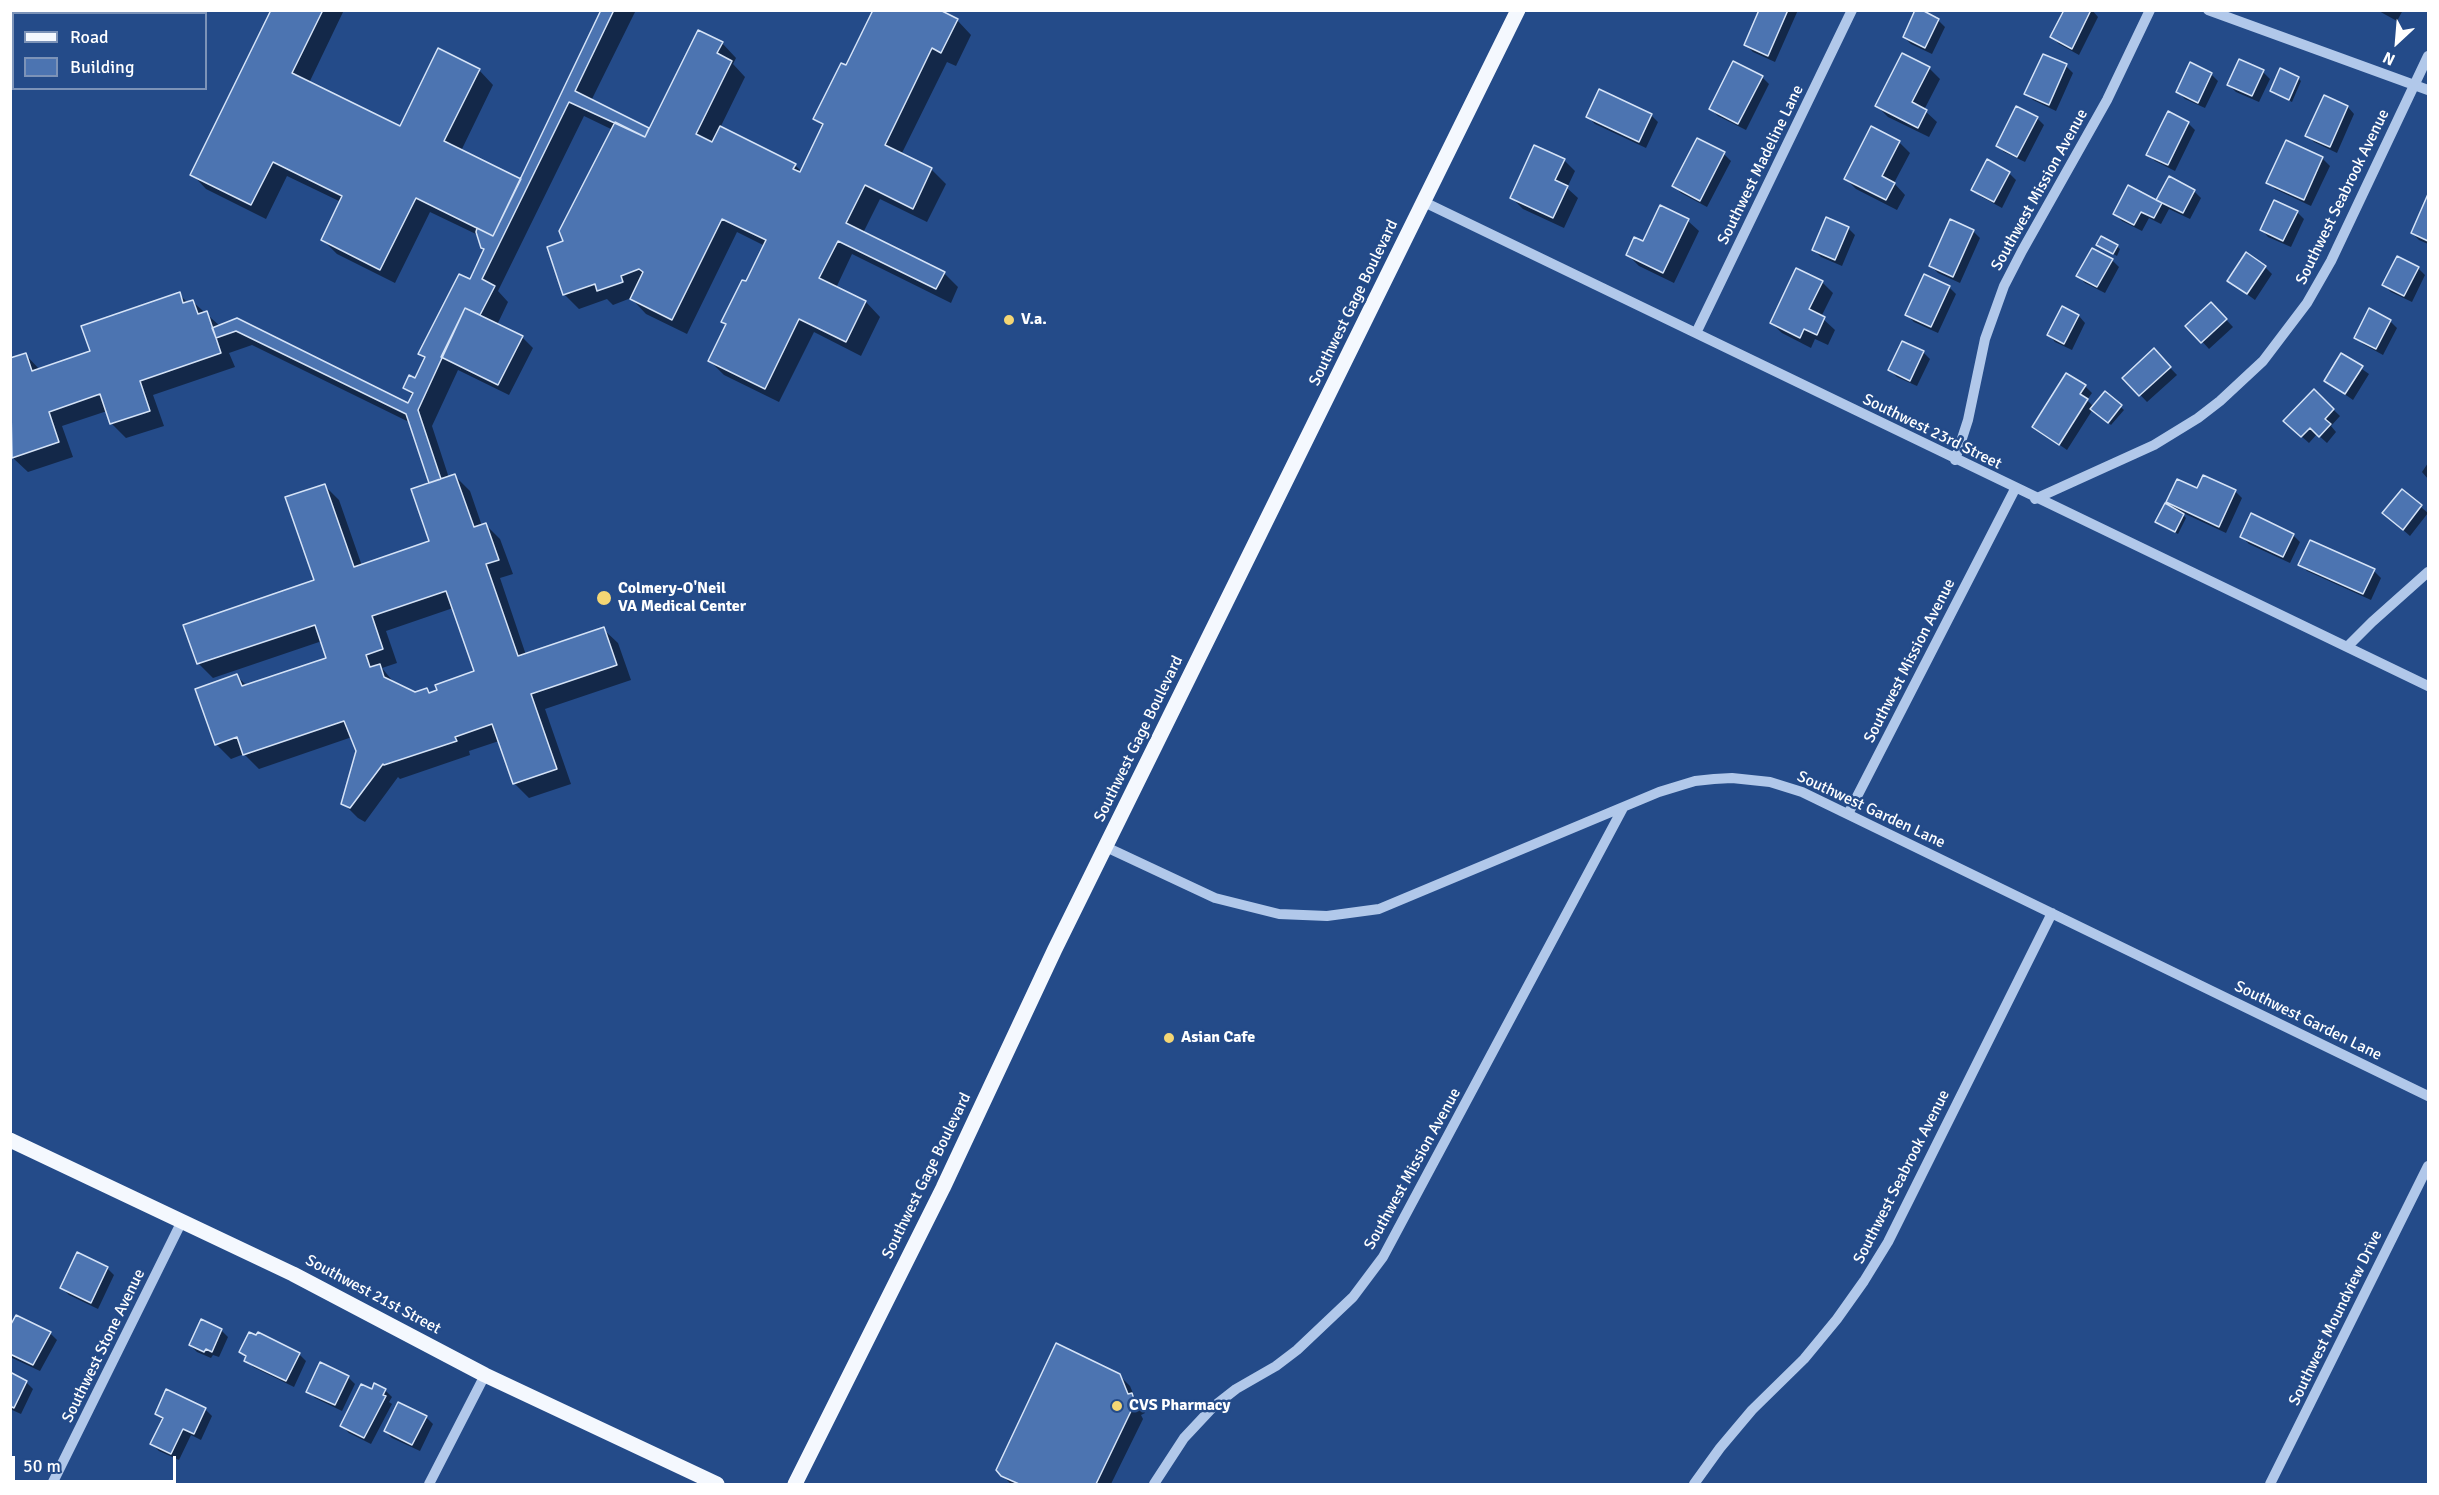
<!DOCTYPE html>
<style>
body{margin:0}
#map{position:relative;width:2439px;height:1495px;overflow:hidden;background:#244b89;font-family:Signika,sans-serif}
canvas{display:block}
.frame{position:absolute;inset:0;border:12px solid #fff;pointer-events:none}
.legend{position:absolute;left:12px;top:12px;width:195px;height:78px;box-sizing:border-box;background:#244b89;border:2px solid #7c93b8;margin:0;padding:8px 10px;list-style:none;font-size:18px;color:#fff}
.legend li{display:flex;align-items:center;gap:12px;height:30px}
.legend b{width:30px;border:2px solid #7c93b8}
.north{position:absolute;left:2367px;top:12px;width:60px;height:60px;-webkit-text-stroke:4px #244b89;paint-order:stroke;rotate:206deg;font-size:16px;font-weight:700;line-height:24px;text-align:center;color:#fff}
.north::after{content:'';display:block;margin:auto;width:21px;height:27px;background:#fff;clip-path:polygon(50% 0,100% 100%,50% 72%,0 100%)}
.scale{position:absolute;left:12px;top:1456px;width:164px;height:27px;box-sizing:border-box;border:3px solid #fff;border-top:0;padding-left:8px;font-size:18px;line-height:21px;white-space:nowrap;color:#fff;-webkit-text-stroke:4px #244b89;paint-order:stroke}
</style>
<div id="map">
<canvas width="2439" height="1495"></canvas>
<div class="frame"></div>
<ul class="legend">
<li><b style="height:8px;background:#f4f8fe"></b>Road</li>
<li><b style="height:16px;background:#4c74b1"></b>Building</li>
</ul>
<div class="north">N</div>
<div class="scale">50 m</div>
</div>
<script>
const ctx = document.querySelector('canvas').getContext('2d');
ctx.lineJoin = 'round';
function fillPath(path, color) { ctx.fillStyle = color; ctx.fill(path, 'evenodd'); }
const toPath = rows => new Path2D(rows.map(r => 'M' + r).join(''));
function strokePath(path, color, width, dash) { ctx.strokeStyle = color; ctx.lineWidth = width; ctx.lineCap = dash ? 'butt' : 'round'; ctx.setLineDash(dash || []); ctx.stroke(path); }
function write(font, color, halo, rows, align = 'center') {
  ctx.font = font + ' Signika,sans-serif'; ctx.lineWidth = 5; ctx.setLineDash([]); ctx.textBaseline = 'middle'; ctx.strokeStyle = halo; ctx.fillStyle = color; for (const [text, x, y, turn = 0] of rows) {
    ctx.save(); ctx.translate(x, y); ctx.rotate((+turn || 0) * Math.PI / 180); ctx.textAlign = isNaN(turn) ? turn : align; if (halo) ctx.strokeText(text, 0, 0); ctx.fillText(text, 0, 0); ctx.restore();
  }
}
fillPath(toPath([
 [272,10,344,10,309,83,400,128,479,70,493,85,461,151,520,180,603,10,636,10,591,101,650,130,722,43,736,58,733,64,745,77,720,128,795,165,802,172,823,127,815,118,846,67,957,20,971,35,956,66,947,62,901,155,932,170,946,184,927,222,880,199,863,233,944,273,958,287,951,303,852,254,836,288,866,302,880,317,861,356,814,332,779,402,724,375,710,361,727,326,723,322,747,283,765,246,737,232,687,334,646,314,631,298,613,305,607,299,579,309,564,294,565,242,613,130,584,116,498,291,508,302,497,325,522,337,533,348,509,395,458,370,432,426,449,478,455,476,470,491,482,526,486,525,500,539,513,574,500,578,526,655,603,629,618,643,631,680,545,709,571,784,529,798,514,783,499,741,469,751,470,755,400,779,398,777,365,822,358,818,343,803,358,751,352,737,259,769,244,754,231,759,216,744,237,676,247,686,328,658,322,641,213,678,199,664,185,626,316,581,324,485,339,500,362,566,431,542,431,484,411,423,252,345,229,353,235,367,153,395,164,426,126,438,112,424,107,411,62,426,73,457,28,472,13,458,10,450,10,360,26,355,40,370,92,352,179,294,188,303,193,302,220,326,237,320,409,405,413,396,405,388,416,380,426,360,420,354,470,281,485,250,478,235,430,212,395,283,337,254,323,240,341,202,287,176,266,219,206,189,192,174],
 [453,608,476,672,431,694,426,689,415,693,395,684,382,668,397,663,386,631],
 [1761,10,1798,10,1775,62,1753,52,1746,45],
 [2066,10,2092,10,2098,17,2079,55,2059,44,2052,37],
 [2377,10,2403,10,2397,21],
 [1938,20,1945,27,1932,54,1911,44,1904,37],
 [2066,66,2073,73,2056,111,2033,100,2026,93],
 [1929,68,1940,79,1924,110,1937,122,1929,137,1888,117,1877,106],
 [2263,72,2270,79,2259,102,2236,92,2229,85],
 [2211,74,2218,81,2205,108,2185,99,2178,92],
 [1762,77,1769,84,1746,130,1718,116,1711,109],
 [2298,78,2301,81,2292,102,2271,91],
 [2348,107,2354,114,2337,153,2314,142,2307,135],
 [1651,115,1658,122,1646,148,1595,124,1588,117],
 [2037,118,2044,125,2025,162,2004,152,1997,145],
 [2188,123,2195,130,2175,171,2155,161,2148,154],
 [1698,140,1724,154,1731,161,1707,207,1681,193,1674,186],
 [1899,142,1910,153,1894,183,1905,195,1897,210,1856,189,1846,179],
 [2287,142,2323,159,2330,166,2311,206,2275,189,2268,182],
 [1564,160,1575,171,1567,188,1578,198,1564,228,1523,209,1512,198],
 [2009,173,2016,180,2002,208,1980,196,1973,189],
 [2194,191,2201,198,2190,219,2169,209,2161,224,2149,218,2142,231,2122,221,2115,214],
 [2428,197,2428,244,2419,240,2412,233],
 [1660,207,1688,221,1699,231,1674,283,1639,266,1628,255,1643,243],
 [2297,212,2304,219,2291,247,2268,237,2262,230],
 [1848,228,1855,235,1842,266,1821,257,1814,250],
 [1973,231,1980,238,1960,283,1938,273,1931,266],
 [2098,245,2117,246,2120,249,2117,256],
 [2112,260,2119,267,2105,293,2085,283,2078,276],
 [2265,267,2272,274,2255,300,2229,281],
 [2418,268,2425,275,2412,302,2391,292,2384,285],
 [1822,282,1833,293,1821,317,1835,330,1828,345,1815,339,1811,348,1782,333,1771,323],
 [1949,287,1956,294,1938,333,1914,322,1907,315],
 [2062,308,2079,316,2085,323,2072,350,2055,342,2049,335],
 [2218,311,2233,327,2209,349,2188,326],
 [2390,321,2397,328,2383,355,2363,344,2356,337],
 [2154,351,2177,375,2147,402,2124,378],
 [1923,352,1930,359,1917,386,1897,377,1890,370],
 [2342,355,2369,374,2353,400,2326,381],
 [2085,386,2092,393,2087,400,2094,407,2105,393,2124,410,2111,425,2093,409,2067,450,2034,427],
 [2314,391,2340,416,2331,426,2336,432,2327,443,2317,434,2309,443,2292,428],
 [2428,463,2428,479,2422,472],
 [2197,490,2235,491,2242,498,2226,533,2181,512,2186,518,2178,534,2157,522,2176,510,2168,502],
 [2402,491,2428,513,2410,536,2384,513],
 [2293,535,2300,542,2290,563,2249,544,2242,537],
 [2300,564,2374,571,2381,578,2371,600,2307,571],
 [107,1268,114,1275,98,1309,69,1295,62,1288],
 [10,1330,50,1333,57,1340,40,1371,10,1357],
 [221,1330,228,1337,219,1357,213,1355,211,1358,197,1352,190,1345],
 [241,1352,299,1354,306,1361,294,1387,253,1367],
 [10,1374,26,1382,33,1389,21,1414,10,1409],
 [1119,1375,1130,1386,1135,1398,1142,1405,1145,1413,1141,1415,1143,1419,1111,1484,1011,1484,1001,1474],
 [348,1377,355,1384,342,1411,315,1398,308,1391],
 [385,1390,392,1397,389,1402,392,1404,371,1444,349,1433,342,1426,372,1391],
 [205,1409,212,1416,201,1440,191,1435,179,1460,159,1451,152,1444,163,1420,156,1414],
 [426,1417,433,1424,420,1451,392,1438,385,1431]
]), '#0007');
const building = toPath([
 [271,10,323,10,292,73,400,126,438,48,480,69,444,141,521,179,493,236,416,198,380,270,321,240,342,196,273,162,251,205,190,175,271,10],
 [601,10,614,10,575,91,649,128,645,137,569,102,482,279,495,286,480,315,465,308,418,410,441,479,429,483,406,414,236,331,216,338,212,328,237,318,408,403,413,393,403,388,409,375,415,378,425,357,418,354,459,274,470,279,484,249,481,248,476,232,477,228,493,236,601,10],
 [873,10,940,10,958,19,941,53,932,48,885,145,932,168,913,209,865,185,846,223,945,272,936,289,838,241,819,278,866,301,846,342,799,319,765,389,708,361,726,324,721,322,742,280,746,281,766,240,722,219,672,320,630,299,643,272,639,269,621,276,623,282,597,291,595,284,563,295,547,247,563,241,559,231,615,122,645,137,698,30,723,42,717,53,732,61,696,134,712,142,720,126,796,164,793,169,800,172,823,124,813,119,841,63,846,65,873,10],
 [1759,10,1788,10,1768,56,1744,45,1759,10],
 [1915,10,1922,10,1939,19,1925,48,1903,37,1915,10],
 [2064,10,2091,10,2072,49,2050,37,2064,10],
 [1902,53,1930,67,1912,102,1927,110,1918,128,1875,106,1902,53],
 [2043,54,2067,64,2049,105,2024,94,2043,54],
 [2239,59,2264,70,2252,96,2227,85,2239,59],
 [1733,61,1763,76,1738,124,1709,109,1733,61],
 [2190,62,2212,73,2198,103,2176,92,2190,62],
 [2280,68,2299,77,2289,100,2270,91,2280,68],
 [1599,89,1652,114,1639,142,1586,117,1599,89],
 [2324,95,2348,106,2330,147,2305,136,2324,95],
 [2016,106,2038,117,2017,157,1996,146,2016,106],
 [2168,111,2189,122,2168,165,2146,155,2168,111],
 [1871,126,1900,141,1882,176,1895,183,1886,200,1844,179,1871,126],
 [1697,138,1725,152,1700,201,1672,186,1697,138],
 [2286,140,2323,157,2304,200,2266,183,2286,140],
 [1534,145,1565,159,1555,180,1568,186,1553,218,1510,198,1534,145],
 [1987,159,2010,172,1994,202,1971,190,1987,159],
 [2169,176,2195,190,2183,213,2156,200,2169,176],
 [2128,185,2162,203,2154,218,2141,212,2134,225,2113,214,2128,185],
 [2428,194,2428,241,2411,233,2428,194],
 [2274,200,2298,211,2283,241,2260,230,2274,200],
 [1660,205,1689,219,1663,273,1626,255,1634,237,1643,241,1660,205],
 [1826,217,1849,227,1835,260,1812,250,1826,217],
 [1950,219,1974,230,1953,277,1929,266,1950,219],
 [2101,236,2118,245,2113,254,2096,245,2101,236],
 [2092,248,2113,259,2097,287,2076,276,2092,248],
 [2246,252,2266,266,2247,294,2227,281,2246,252],
 [2397,256,2419,267,2404,296,2382,285,2397,256],
 [1796,268,1823,281,1809,309,1825,317,1817,335,1804,329,1800,338,1770,323,1796,268],
 [1924,274,1950,286,1931,327,1905,315,1924,274],
 [180,292,183,303,193,300,198,314,207,311,221,353,140,381,150,411,110,424,100,394,49,412,59,442,12,458,10,358,26,353,32,371,90,351,81,326,180,292],
 [2211,302,2227,319,2201,343,2185,326,2211,302],
 [2062,306,2079,315,2064,344,2047,335,2062,306],
 [465,308,523,336,498,385,441,357,465,308],
 [2369,308,2391,320,2376,349,2354,338,2369,308],
 [1902,341,1924,351,1910,381,1888,370,1902,341],
 [2154,348,2171,367,2139,396,2122,378,2154,348],
 [2341,353,2363,366,2345,394,2324,381,2341,353],
 [2066,373,2086,385,2080,394,2088,399,2059,445,2032,427,2066,373],
 [2314,389,2334,409,2325,419,2331,424,2319,437,2310,428,2301,437,2283,421,2314,389],
 [2105,391,2122,405,2108,423,2090,409,2105,391],
 [455,474,474,527,486,523,499,560,486,564,518,656,604,627,617,665,531,694,557,769,513,784,492,724,455,737,457,741,384,765,383,764,350,808,341,804,356,751,344,721,243,755,237,737,215,745,195,689,237,674,242,686,326,658,315,625,197,664,183,625,314,580,285,497,325,484,354,567,429,541,411,489,455,474],
 [446,591,474,671,435,685,437,690,429,693,427,688,415,692,384,677,380,664,370,667,366,655,383,649,372,616,446,591],
 [2203,475,2236,490,2219,527,2166,502,2177,479,2197,488,2203,475],
 [2402,489,2422,505,2403,530,2382,513,2402,489],
 [2165,503,2184,514,2175,532,2155,522,2165,503],
 [2251,513,2294,534,2283,557,2240,537,2251,513],
 [2310,540,2375,569,2363,594,2298,565,2310,540],
 [77,1252,108,1267,91,1303,60,1288,77,1252],
 [16,1315,51,1332,33,1365,10,1354,10,1326,16,1315],
 [201,1319,222,1329,212,1352,206,1349,204,1352,189,1345,201,1319],
 [249,1332,256,1335,258,1332,300,1353,286,1381,244,1361,246,1356,239,1352,249,1332],
 [1056,1343,1120,1374,1128,1394,1132,1393,1135,1402,1131,1404,1133,1407,1096,1484,1019,1484,1001,1476,996,1470,1056,1343],
 [320,1362,349,1376,335,1405,306,1392,320,1362],
 [10,1372,27,1381,14,1408,10,1406,10,1372],
 [374,1383,386,1389,383,1395,386,1396,364,1438,340,1426,361,1384,372,1389,374,1383],
 [166,1389,206,1408,194,1434,183,1429,171,1454,150,1444,163,1418,155,1414,166,1389],
 [398,1402,427,1416,412,1445,384,1431,398,1402]
]);
fillPath(building, '#4c74b1');
strokePath(building, '#d5e3f7', 1.5);
strokePath(toPath([
 [2208,10,2428,90],
 [1424,202,2428,686],
 [1696,333,1852,10],
 [1955,460,1968,420,1985,339,2004,286,2022,251,2107,100,2150,10],
 [2035,499,2154,445,2198,418,2220,401,2263,361,2307,303,2331,261,2428,56],
 [2347,647,2372,622,2428,572],
 [1848,814,2015,489],
 [1106,847,1215,898,1279,914,1327,916,1379,909,1659,792,1695,781,1714,779,1732,778,1770,782,1802,792,2428,1096],
 [52,1484,182,1221],
 [429,1484,485,1375],
 [1154,1484,1184,1438,1213,1407,1236,1389,1276,1366,1297,1350,1353,1297,1383,1257,1623,808],
 [1694,1484,1720,1448,1752,1410,1804,1359,1837,1319,1864,1281,1888,1242,2052,913],
 [2270,1484,2428,1166]
]), '#b1c8ea', 10);
strokePath(toPath([
 [10,1140,293,1274,485,1375,717,1484],
 [795,1484,943,1188,1055,949,1518,10]
]), '#f4f8fe', 15);
for (const [x, y, r, color] of [
 [1009,320,6,"#f4d674"],
 [604,598,8,"#f4d674"],
 [1169,1038,6,"#f4d674"],
 [1117,1406,6,"#f4d674"]
]) { const dot = new Path2D(); dot.arc(x, y, r, 0, 2 * Math.PI); ctx.fillStyle = color; ctx.fill(dot); strokePath(dot, '#244b89', 2); }
write('16px', '#fff', '#244b89', [
 ["Southwest Madeline Lane",1761,165,-64],
 ["Southwest Mission Avenue",2040,190,-61],
 ["Southwest Seabrook Avenue",2343,197,-64],
 ["Southwest Gage Boulevard",1354,303,-64],
 ["Southwest 23rd Street",1932,432,26],
 ["Southwest Mission Avenue",1910,661,-63],
 ["Southwest Gage Boulevard",1139,739,-64],
 ["Southwest Garden Lane",1871,810,25],
 ["Southwest Garden Lane",2308,1021,26],
 ["Southwest Mission Avenue",1413,1169,-61],
 ["Southwest Gage Boulevard",927,1176,-64],
 ["Southwest Seabrook Avenue",1902,1177,-63],
 ["Southwest 21st Street",373,1295,28],
 ["Southwest Moundview Drive",2336,1318,-64],
 ["Southwest Stone Avenue",104,1346,-64]
]);
write('bold 16px', '#fff', '#244b89', [
 ["V.a.",1021,320],
 ["Colmery-O'Neil",618,589],
 ["VA Medical Center",618,607],
 ["Asian Cafe",1181,1038],
 ["CVS Pharmacy",1129,1406]
], 'left');
</script>
